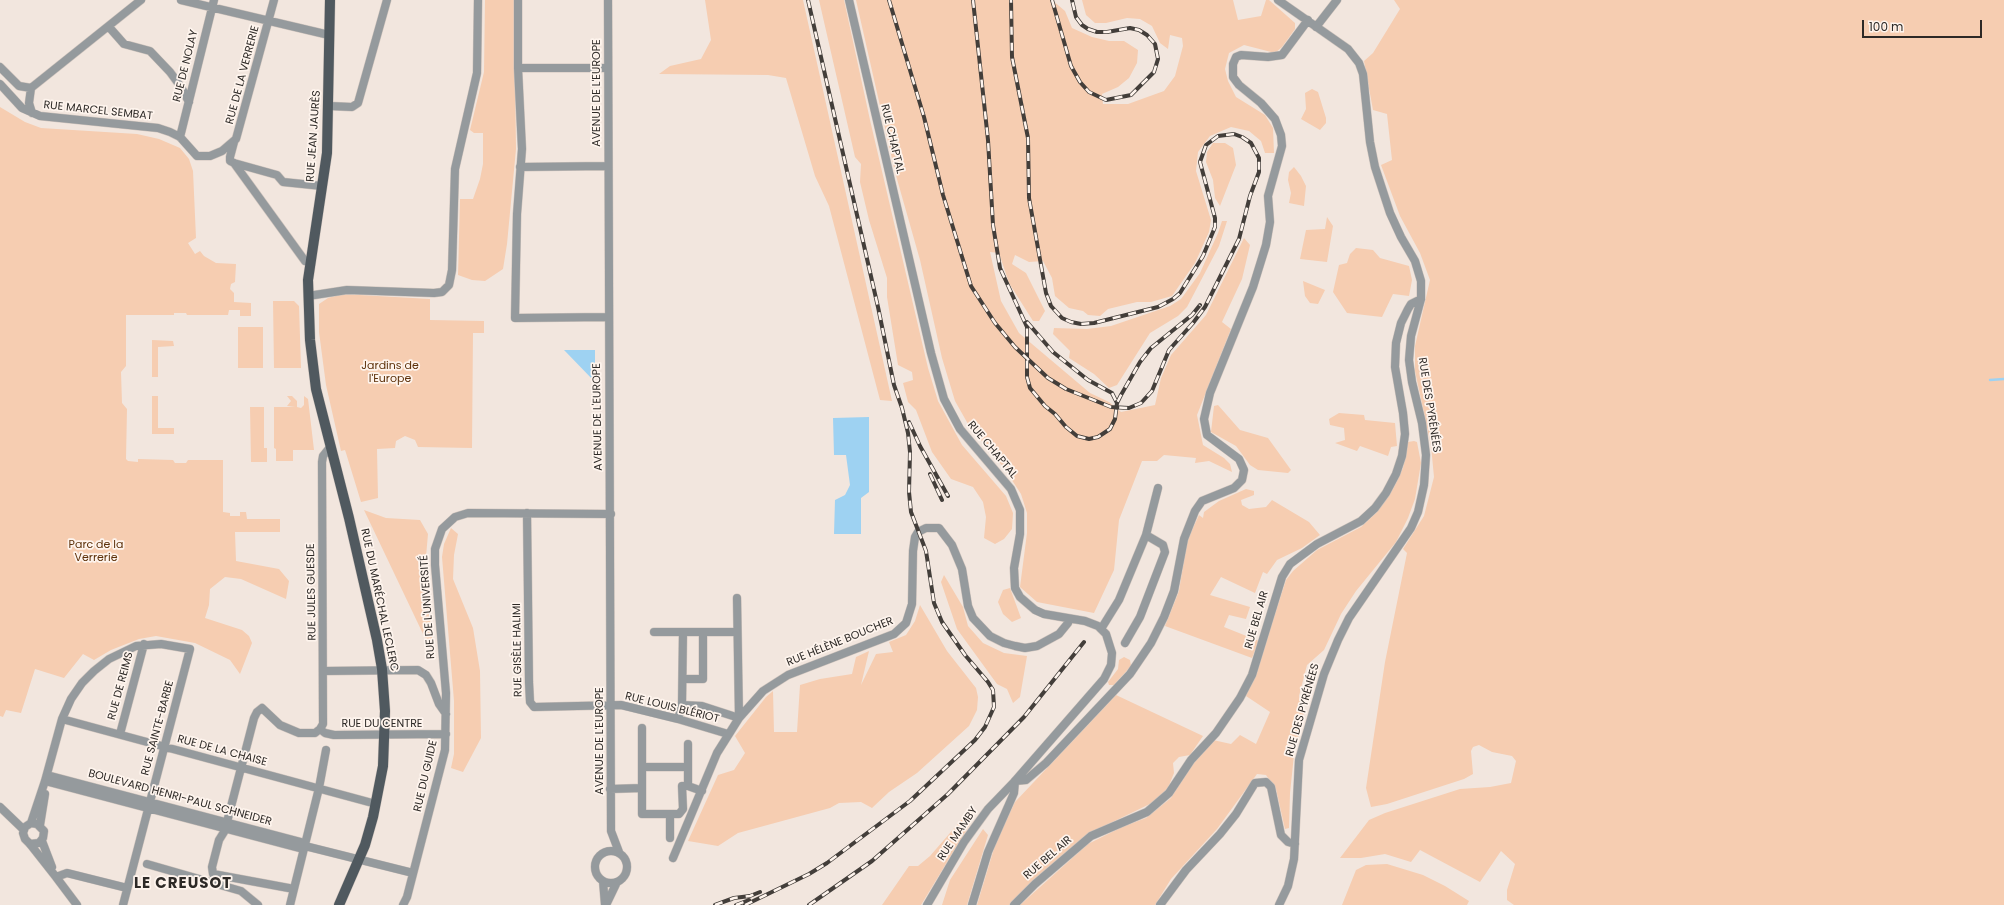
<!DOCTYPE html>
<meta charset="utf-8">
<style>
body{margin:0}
#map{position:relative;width:2004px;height:905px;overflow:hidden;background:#f2e6de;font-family:Poppins,sans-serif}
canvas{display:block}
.scale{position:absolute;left:1862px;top:20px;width:120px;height:18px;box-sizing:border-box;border:2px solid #2d2926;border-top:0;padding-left:5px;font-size:12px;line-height:14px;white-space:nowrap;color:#2d2926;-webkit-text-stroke:3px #fef4ed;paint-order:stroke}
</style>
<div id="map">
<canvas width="2004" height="905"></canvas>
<div class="scale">100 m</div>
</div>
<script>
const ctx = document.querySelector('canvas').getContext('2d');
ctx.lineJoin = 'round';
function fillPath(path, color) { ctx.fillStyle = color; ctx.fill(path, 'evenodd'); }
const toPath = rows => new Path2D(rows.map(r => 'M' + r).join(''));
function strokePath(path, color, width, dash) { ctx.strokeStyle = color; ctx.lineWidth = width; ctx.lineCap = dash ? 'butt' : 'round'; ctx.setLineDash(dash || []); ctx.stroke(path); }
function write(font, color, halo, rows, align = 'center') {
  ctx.font = font + ' Poppins,sans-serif'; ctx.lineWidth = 3.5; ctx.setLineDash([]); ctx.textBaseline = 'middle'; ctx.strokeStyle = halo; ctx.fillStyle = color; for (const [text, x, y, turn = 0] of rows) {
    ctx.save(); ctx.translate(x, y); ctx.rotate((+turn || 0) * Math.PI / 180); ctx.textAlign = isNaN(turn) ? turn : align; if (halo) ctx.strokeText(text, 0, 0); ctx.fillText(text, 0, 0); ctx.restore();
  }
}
fillPath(toPath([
 [485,0,514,0,516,149,507,244,503,269,485,281,472,280,458,275,460,199,473,199,480,179,483,164,483,133,474,133,470,130,484,72],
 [705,0,803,0,892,401,880,400,829,206,815,176,786,78,768,75,659,74,670,66,701,59,711,40],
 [819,0,844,0,870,120,928,368,938,401,962,445,1006,496,1013,513,1012,529,1004,539,995,544,984,538,986,517,983,502,973,487,951,479,932,452,916,410,908,402,903,383,913,380,912,372,898,365,887,297,887,278,869,220,860,182,861,164,855,157],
 [856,0,1052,0,1065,11,1072,28,1092,37,1109,41,1124,41,1138,50,1137,63,1129,78,1118,87,1102,94,1103,104,1128,104,1164,91,1175,76,1183,46,1182,38,1170,35,1168,49,1160,43,1152,26,1140,19,1127,18,1106,23,1095,23,1086,15,1082,0,1233,0,1238,20,1261,16,1266,0,1269,0,1295,23,1295,29,1282,47,1275,53,1244,45,1229,53,1225,69,1228,81,1236,97,1265,115,1273,128,1274,153,1265,153,1261,141,1249,131,1231,127,1210,136,1198,152,1196,171,1211,220,1209,232,1195,263,1172,296,1151,302,1137,302,1108,309,1100,316,1088,315,1083,311,1069,308,1055,296,1052,278,1043,261,1029,262,1015,255,1012,264,1026,273,1045,311,1039,321,1033,321,1009,283,999,253,990,252,1001,301,1019,333,1090,393,1109,402,1121,412,1155,405,1161,378,1171,355,1206,315,1244,238,1250,245,1242,279,1222,322,1231,329,1197,415,1203,445,1224,458,1230,464,1232,472,1209,461,1195,463,1196,458,1164,455,1157,461,1142,461,1119,520,1114,570,1094,613,1037,602,1020,587,1027,533,1027,513,1021,494,1004,468,968,424,955,401,942,358,920,260,895,172],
 [1394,0,2004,0,2004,905,1514,905,1507,900,1507,890,1515,864,1501,851,1480,882,1420,850,1411,862,1385,854,1361,858,1340,858,1369,820,1385,813,1460,789,1490,787,1511,783,1516,761,1512,756,1492,752,1479,745,1473,747,1471,751,1473,774,1464,779,1387,804,1371,807,1366,788,1385,662,1407,553,1403,549,1424,516,1434,477,1431,446,1415,371,1415,346,1430,280,1420,253,1400,216,1381,165,1392,160,1387,114,1373,110,1364,61,1373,53,1400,9],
 [1312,89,1318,92,1326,118,1326,123,1320,130,1301,119,1306,109,1305,93],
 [0,107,25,122,41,128,137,134,159,139,180,148,189,159,193,171,196,238,188,243,195,254,200,251,204,256,216,263,236,264,235,282,231,284,230,289,234,293,234,302,251,303,251,316,240,316,240,310,229,310,228,315,187,315,186,313,174,313,174,315,126,315,126,366,121,372,122,403,127,409,126,459,128,461,138,462,138,459,173,460,175,463,186,463,188,460,223,460,223,512,230,513,230,516,240,516,240,512,246,512,247,519,280,519,280,532,235,532,236,561,279,569,289,581,286,599,241,579,225,577,210,589,209,605,205,618,242,630,249,636,252,643,240,674,230,660,195,643,156,636,139,639,111,650,94,660,83,654,64,678,35,669,21,713,6,710,3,717,0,716],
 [1213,143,1225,143,1233,148,1236,165,1220,206,1215,198,1213,180,1206,162,1207,152],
 [1294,167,1301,176,1306,186,1304,206,1289,203,1291,193,1288,180,1289,172],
 [1327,217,1333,226,1327,262,1300,259,1306,230,1325,229],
 [1222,221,1227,221,1219,246,1187,307,1178,316,1150,333,1117,385,1109,388,1094,374,1069,358,1070,351,1053,334,1054,328,1087,329,1111,326,1170,306,1181,299,1200,273,1218,233],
 [1356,248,1373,250,1380,258,1409,266,1412,280,1409,296,1393,294,1382,317,1347,313,1333,292,1339,265,1347,263,1350,254],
 [1303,281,1325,290,1318,304,1310,303,1305,296],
 [342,294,430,299,430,320,484,321,484,333,473,333,472,448,418,447,415,440,405,436,396,441,395,448,377,449,378,498,361,502,346,453,345,450,341,451,326,385,319,332,319,304,328,298],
 [273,301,294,301,299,306,301,368,274,368],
 [238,327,263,327,263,368,238,368],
 [152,340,173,341,174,346,158,347,158,377,152,377],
 [152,396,158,396,158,428,174,428,174,434,152,434],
 [287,396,292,396,297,401,297,407,301,408,304,405,304,396,308,399,314,450,293,450,293,461,276,461,276,449,274,448,274,407,295,407,287,406,291,401],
 [1218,405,1240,430,1268,438,1291,470,1288,473,1258,470,1250,465,1236,446,1211,432,1214,406],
 [250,407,264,407,264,448,267,448,267,462,251,462],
 [1339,413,1364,415,1365,420,1395,423,1397,446,1391,447,1388,456,1360,446,1357,451,1335,443,1345,440,1344,428,1330,425,1329,419],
 [1414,441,1417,442,1421,463,1415,499,1408,518,1396,542,1356,591,1341,614,1324,650,1307,665,1299,696,1304,712,1294,755,1290,793,1289,828,1285,829,1276,789,1266,775,1257,774,1217,829,1171,879,1155,905,1020,905,1088,844,1122,827,1146,818,1171,798,1191,764,1213,740,1231,744,1240,735,1256,744,1270,712,1246,696,1261,657,1286,580,1293,571,1317,550,1361,527,1376,513,1393,489,1403,468,1408,442],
 [1246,489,1254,491,1254,495,1241,500,1242,505,1249,509,1266,507,1272,500,1309,522,1320,535,1302,548,1277,560,1267,574,1263,572,1255,593,1221,577,1210,595,1250,607,1246,619,1229,615,1224,627,1259,641,1252,658,1165,626,1179,591,1187,541,1199,515,1203,518,1204,512,1219,501],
 [364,510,386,518,420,520,428,534,425,568,434,657],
 [451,528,458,534,454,555,453,579,473,628,480,671,481,738,463,772,451,768,454,754,454,701,442,557,444,544],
 [944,575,963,607,968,626,983,643,1004,653,1027,656,1020,697,1013,703,1007,689,997,684,957,629,941,582],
 [1010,588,1021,618,1012,622,1003,614,998,602,1003,590],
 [920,605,947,651,976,688,978,697,977,710,969,726,917,773,889,792,872,808,861,802,839,803,830,808,738,833,718,846,688,841,718,775,734,770,745,753,735,736,766,697,773,691,774,732,797,732,800,685,820,679,852,674,856,657,869,651,861,685,876,654,893,652,889,642,906,635,915,621],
 [1124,657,1130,660,1131,666,1114,685,1109,685,1108,682,1118,669,1119,660],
 [1116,695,1203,736,1190,755,1179,757,1173,763,1174,773,1168,788,1156,801,1096,830,1072,847,1009,905,977,905,996,842,1015,802],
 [963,818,972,821,921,905,882,905,909,866,918,866,930,856],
 [983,829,988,835,967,905,942,905,950,880],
 [1387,864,1423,875,1445,886,1469,901,1467,905,1342,905,1356,870,1366,865]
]), '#f6cdb1');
fillPath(toPath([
 [564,350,595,350,595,382],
 [869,417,869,492,861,498,861,534,834,534,835,500,845,495,850,485,846,455,834,455,833,418]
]), '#9ed2f2');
strokePath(toPath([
 [1990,380,2004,379]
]), '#9ed2f2', 2.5);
const minor = toPath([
 [181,0,329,35],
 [608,0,611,831,619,852],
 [849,0,931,353,944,399,960,429,1011,489,1020,510,1020,534,1014,568,1015,588,1020,597,1035,610,1044,614,1085,621,1098,626,1106,634,1112,653,1111,665,1104,679,1015,781,988,809,964,842,927,905],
 [1278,0,1348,49,1359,63,1363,74,1370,142,1375,167,1390,213,1401,237,1415,261,1421,281,1421,299,1411,336,1409,360,1412,382,1422,423,1426,455,1424,485,1418,512,1411,528,1349,618,1338,640,1324,674,1299,760,1294,859,1288,886,1279,905],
 [109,27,124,44,150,51,170,72,181,87,189,102],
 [1316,27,1337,0],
 [0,67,19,86,31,88],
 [518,68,518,0],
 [607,68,518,68,522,149,517,214,515,318,608,317],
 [0,84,22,108,40,116,158,128,170,132,180,137,197,156,210,156,222,151,236,139,274,0],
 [31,88,141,0],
 [31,88,29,103,32,113],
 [329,106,352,107,358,103,387,0],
 [180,137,214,0],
 [234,142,230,157,230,161,234,163,277,175,283,182,322,186],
 [234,163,305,261],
 [520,167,608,166],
 [308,296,347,290,434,293,442,292,449,285,452,270,455,169,477,73,478,0],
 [527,513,529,682,530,702,534,707,621,705,678,719,728,734],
 [1101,629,1119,600,1146,535,1158,488],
 [654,632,737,632],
 [1125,643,1140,617,1165,552,1163,545,1146,535],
 [324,671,418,670,426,675,431,683,439,704,446,714],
 [683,679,703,679,703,632],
 [682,705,702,706,739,718,737,598],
 [62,719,376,804],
 [678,719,682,705,683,632],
 [642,728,642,814,679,814,683,809,682,786,688,786],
 [320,729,325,733,334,735,446,734],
 [120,734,144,644],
 [688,744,688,786,702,791],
 [642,767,688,767],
 [47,775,301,842,305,846],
 [45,781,299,848,305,846,413,873],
 [1015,781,1026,780,1046,763,1130,674,1151,643,1164,617,1174,591,1184,539,1195,511,1202,501,1234,488,1242,480,1244,470,1239,459,1207,435,1204,419,1210,393,1253,287,1266,245,1270,222,1268,196,1282,146,1281,135,1275,119,1261,103,1239,85,1233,77,1233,64,1236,57,1241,55,1268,57,1282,55,1308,20],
 [610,789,642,788],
 [0,807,24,830],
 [670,814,670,838],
 [31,823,45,781,62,719,71,699,82,683,94,671,109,659,136,646,161,644,190,649,123,905],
 [40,825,45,794],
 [42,841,52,867],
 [30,844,39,843,43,838,44,831,37,824,31,823,25,827,23,833,25,839,30,844,56,877,77,905],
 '595 867a16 16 0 1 1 32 0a16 16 0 1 1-32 0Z',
 [673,858,717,753,739,718,763,691,788,675,894,634,906,623,912,604,913,551,915,537,918,532,926,528,939,528,952,545,962,569,968,606,973,618,990,636,1004,643,1015,646,1025,648,1037,646,1059,634,1068,623,1069,619],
 [147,864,241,891,258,905],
 [56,877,67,873,127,888],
 [603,881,605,905],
 [294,889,213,874,212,867,219,840,224,832,227,822,254,718,257,712,262,708,280,725,299,733,315,733,320,729,323,724,322,462,323,456,331,446],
 [290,905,319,788,326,750],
 [403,905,407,897,445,750,446,693,435,565,435,549,442,529,455,517,468,513,611,514],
 [606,905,617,882],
 [972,905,988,852,1014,793,1015,781],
 [1014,905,1035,884,1091,836,1147,812,1169,793,1191,760,1216,733,1240,698,1252,675,1282,577,1290,564,1317,544,1361,521,1375,508,1386,493,1396,474,1402,456,1405,434,1403,413,1395,367,1396,343,1401,323,1408,309,1411,304,1421,299],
 [1160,905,1186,870,1220,834,1236,814,1255,783,1266,782,1271,787,1281,835,1288,842,1295,844]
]);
const major = toPath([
 [330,0,327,153,308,280,310,340,316,389,349,518,377,640,382,669,385,711,383,766,373,817,365,845,339,905]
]);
strokePath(minor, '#cfc4bd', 9);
strokePath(major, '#cfc4bd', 11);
strokePath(minor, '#959a9d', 8);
strokePath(major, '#50595f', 10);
const rail = toPath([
 [889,0,924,117,943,195,971,286,995,323,1015,347,1048,378,1066,389,1111,407,1129,408,1141,403,1152,391,1169,350,1193,323,1205,307,1239,239,1250,196,1259,172,1259,158,1251,143,1242,137,1234,134,1218,136,1206,145,1200,162,1215,218,1215,227,1203,256,1180,293,1173,299,1158,307,1094,323,1081,324,1071,322,1062,318,1051,306,1046,293,1029,198,1028,138,1012,57,1011,0],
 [973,0,988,140,993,225,1000,268,1027,327,1027,377,1030,388,1045,406,1055,414,1066,427,1077,436,1089,439,1098,437,1110,429,1115,419,1117,403,1121,395,1140,362,1151,348,1192,315,1200,305],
 [1052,0,1071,66,1080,82,1089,92,1106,100,1131,95,1154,72,1158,59,1155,44,1147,35,1139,30,1130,28,1107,32,1097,32,1088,29,1082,25,1076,17,1072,0],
 [1027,322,1053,352,1088,380,1112,393,1117,403],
 [909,422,920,446,948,496],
 [930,474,942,500],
 [715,905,734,898,750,896,760,892],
 [736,905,749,900],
 [745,905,809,874,827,863,910,801,975,740,985,727,994,707,993,690,988,682,965,655,942,622,934,603,926,551,911,512,909,492,910,452,908,433,902,408,894,385,878,307,808,0],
 [809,905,872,861,948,794,1024,717,1084,642]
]);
strokePath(rail, '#433e3a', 4);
strokePath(rail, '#fef4ed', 2.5, [8]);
write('11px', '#2d2926', '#fef4ed', [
 ["RUE DE NOLAY",186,66,-76],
 ["RUE DE LA VERRERIE",243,75,-75],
 ["AVENUE DE L'EUROPE",597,93,-90],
 ["RUE MARCEL SEMBAT",98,111,6],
 ["RUE JEAN JAURÈS",314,136,-86],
 ["RUE CHAPTAL",892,139,77],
 ["RUE DES PYRÉNÉES",1429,405,81],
 ["AVENUE DE L'EUROPE",598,417,-91],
 ["RUE CHAPTAL",992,450,50],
 ["RUE JULES GUESDE",312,592,-91],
 ["RUE DU MARÉCHAL LECLERC",379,600,78],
 ["RUE DE L'UNIVERSITÉ",428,607,-94],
 ["RUE BEL AIR",1257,620,-74],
 ["RUE HÉLÈNE BOUCHER",840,642,-22],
 ["RUE GISÈLE HALIMI",518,650,-91],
 ["RUE DE REIMS",121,686,-75],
 ["RUE LOUIS BLÉRIOT",672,708,14],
 ["RUE DES PYRÉNÉES",1303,710,-74],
 ["RUE DU CENTRE",382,724],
 ["RUE SAINTE-BARBE",158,728,-75],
 ["AVENUE DE L'EUROPE",600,741,-90],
 ["RUE DE LA CHAISE",222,751,15],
 ["RUE DU GUIDE",426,776,-77],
 ["BOULEVARD HENRI-PAUL SCHNEIDER",180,798,15],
 ["RUE MAMBY",958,834,-56],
 ["RUE BEL AIR",1048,858,-41]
]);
write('11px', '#5d310a', '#fef4ed', [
 ["Jardins de",390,366],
 ["l'Europe",390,379],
 ["Parc de la",96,545],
 ["Verrerie",96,558]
]);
ctx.letterSpacing = '1px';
write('bold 15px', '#2d2926', '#fef4ed', [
 ["LE CREUSOT",183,884]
]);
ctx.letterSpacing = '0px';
</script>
